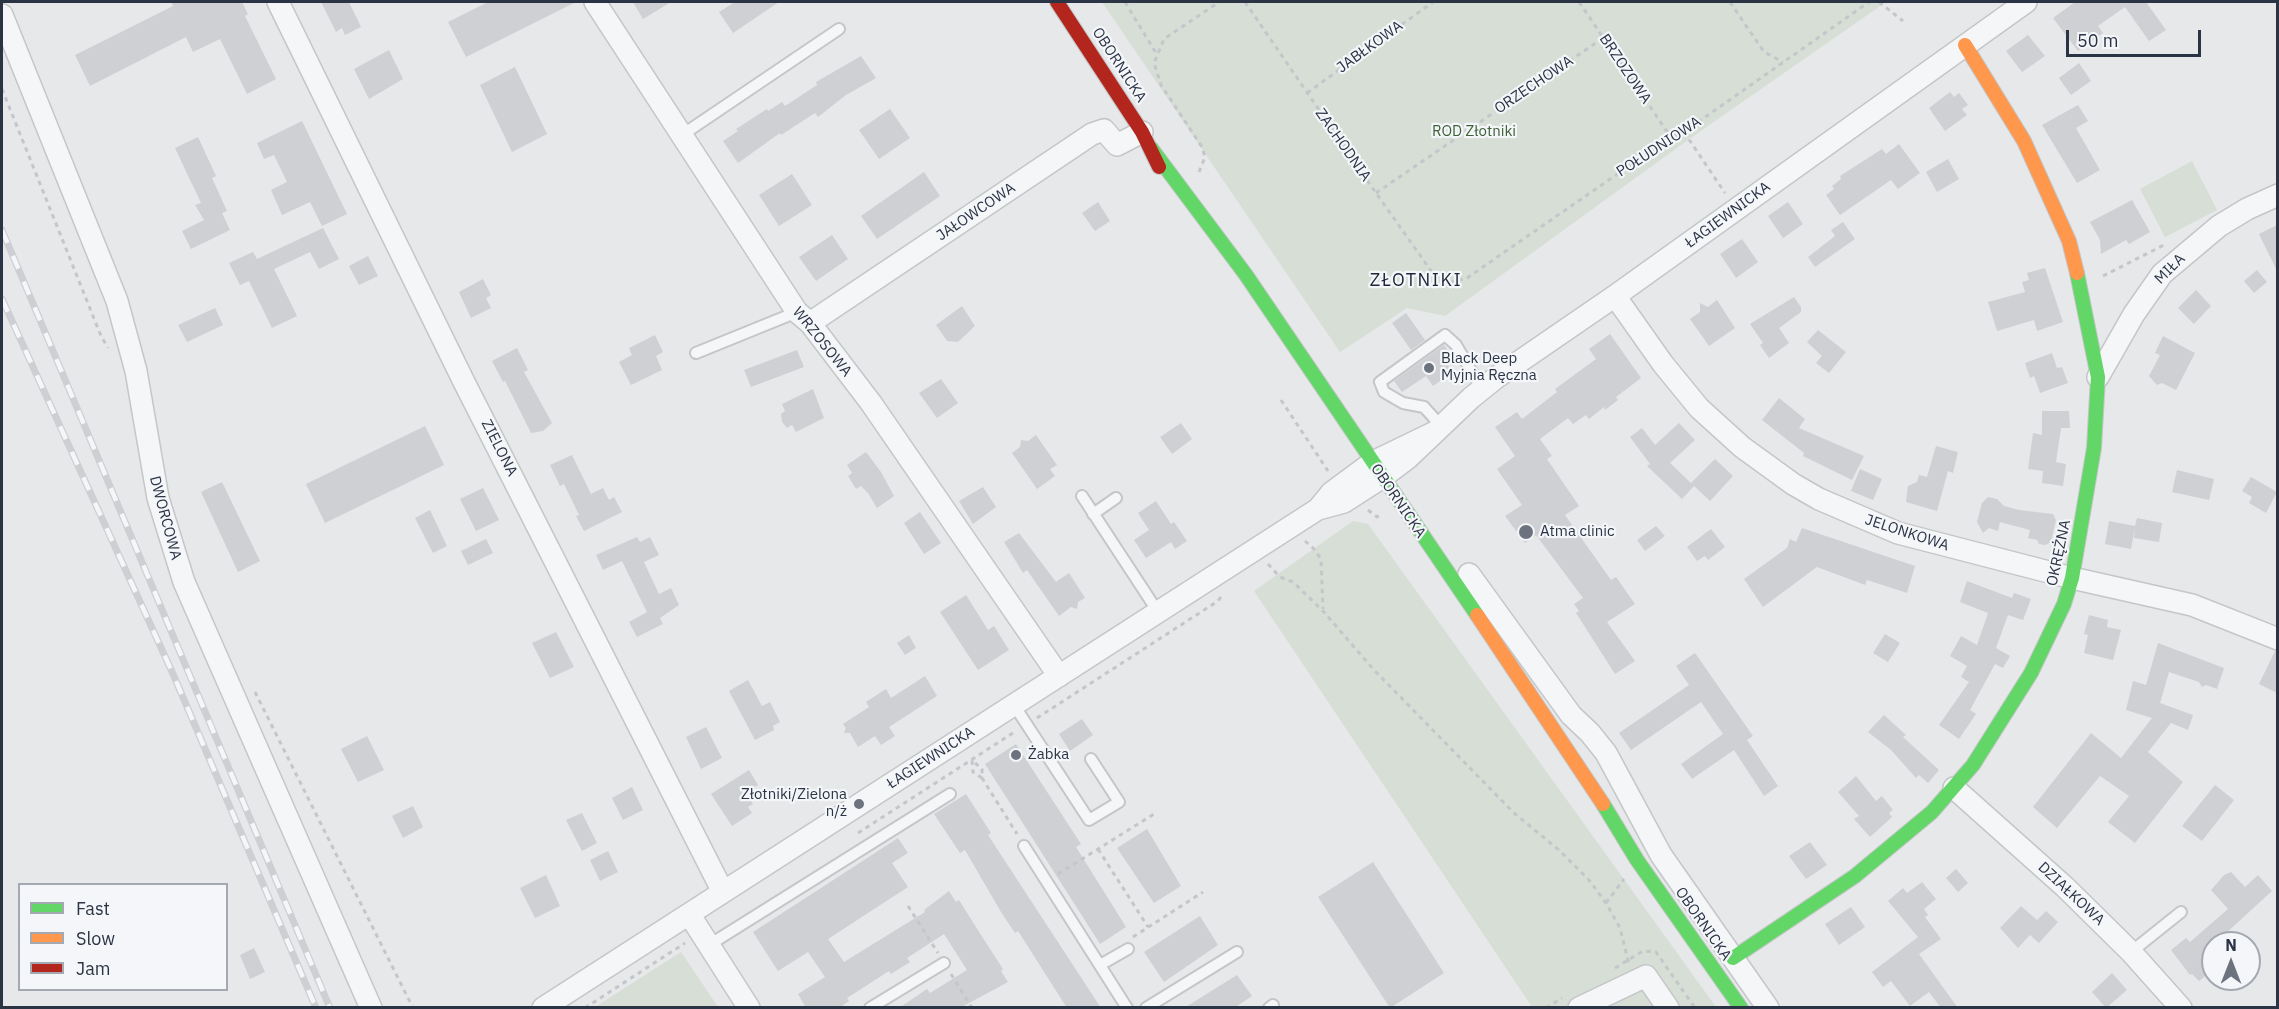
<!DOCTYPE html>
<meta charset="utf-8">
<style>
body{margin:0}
#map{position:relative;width:2279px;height:1009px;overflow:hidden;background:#e6e8ea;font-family:"IBM Plex Sans",sans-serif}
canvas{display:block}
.frame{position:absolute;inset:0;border:3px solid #2b3445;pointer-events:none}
.legend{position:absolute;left:18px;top:883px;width:210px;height:108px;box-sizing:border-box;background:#f4f6f9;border:2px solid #a4a8b1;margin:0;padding:8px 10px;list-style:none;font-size:18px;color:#2b3445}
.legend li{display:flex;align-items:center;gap:12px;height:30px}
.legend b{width:30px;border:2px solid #a4a8b1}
.north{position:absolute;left:2201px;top:931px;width:60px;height:60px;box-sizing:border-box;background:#f4f6f9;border:2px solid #a4a8b1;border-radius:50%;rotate:0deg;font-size:16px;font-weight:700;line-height:24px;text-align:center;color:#2b3445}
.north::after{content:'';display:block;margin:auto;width:21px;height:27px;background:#6c737f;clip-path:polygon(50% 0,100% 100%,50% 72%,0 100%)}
.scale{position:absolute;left:2066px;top:30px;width:135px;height:27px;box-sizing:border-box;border:3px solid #2b3445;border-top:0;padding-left:8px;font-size:18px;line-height:21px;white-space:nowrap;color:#2b3445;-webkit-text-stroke:4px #f4f6f9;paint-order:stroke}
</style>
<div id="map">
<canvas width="2279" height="1009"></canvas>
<div class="frame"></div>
<ul class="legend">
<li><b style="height:8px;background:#63d668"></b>Fast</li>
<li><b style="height:8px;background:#ff974d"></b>Slow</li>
<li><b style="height:8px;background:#b3261e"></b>Jam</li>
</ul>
<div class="north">N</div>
<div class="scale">50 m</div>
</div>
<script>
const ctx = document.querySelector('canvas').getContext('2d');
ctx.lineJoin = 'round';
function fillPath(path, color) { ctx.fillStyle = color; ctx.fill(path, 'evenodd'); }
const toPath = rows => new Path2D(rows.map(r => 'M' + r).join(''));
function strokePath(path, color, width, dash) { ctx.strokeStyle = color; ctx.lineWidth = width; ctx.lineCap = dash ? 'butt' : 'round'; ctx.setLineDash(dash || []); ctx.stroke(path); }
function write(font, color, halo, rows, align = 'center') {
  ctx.font = font + ' "IBM Plex Sans",sans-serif'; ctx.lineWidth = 4.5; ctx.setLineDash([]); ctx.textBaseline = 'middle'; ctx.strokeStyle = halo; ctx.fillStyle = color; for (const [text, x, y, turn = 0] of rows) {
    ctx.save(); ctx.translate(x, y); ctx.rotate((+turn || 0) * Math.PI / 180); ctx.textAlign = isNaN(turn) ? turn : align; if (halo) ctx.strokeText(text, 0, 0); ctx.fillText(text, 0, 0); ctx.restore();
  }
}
fillPath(toPath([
 [1102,2,1886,2,1692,137,1445,316,1407,308,1340,352],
 [2192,161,2217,210,2165,237,2140,189],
 [1353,521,1368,524,1716,1007,1532,1007,1254,591],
 [681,952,718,1007,595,1007]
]), '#d6ded6');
fillPath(toPath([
 [171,2,242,2,248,14,245,16,276,79,247,94,220,39,193,52,186,37,90,86,75,55,173,6],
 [321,2,349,2,361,27,345,35,342,28,336,32],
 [488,2,576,2,466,57,448,22],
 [633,2,671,2,643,19],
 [735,2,779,2,733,33,719,12],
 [2075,2,2146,2,2166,30,2149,41,2125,7,2098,26,2103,33,2078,51,2053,18],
 [2028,35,2045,56,2022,72,2006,51],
 [389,50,403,79,369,99,354,69],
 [861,56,876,78,846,95,818,117,815,113,781,135,780,133,738,163,723,141,738,131,736,129,767,109,768,111,782,102,785,106,817,85,816,82],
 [2079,63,2091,81,2071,95,2059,78],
 [515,67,547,134,512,152,480,85],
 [1950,92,1954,97,1959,93,1968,105,1962,109,1967,115,1945,131,1929,108],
 [2078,105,2088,121,2076,128,2100,170,2077,183,2042,125],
 [890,109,910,138,879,159,859,130],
 [302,121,347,214,322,226,310,202,282,215,271,190,287,182,274,155,264,159,257,143],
 [198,137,216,176,212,178,227,211,222,213,230,230,191,249,182,231,204,220,195,205,201,203,175,148],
 [1899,144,1920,173,1898,189,1891,180,1840,215,1826,195,1834,189,1832,186,1841,179,1840,176,1882,149,1886,154],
 [1948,159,1959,179,1937,192,1926,172],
 [924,172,940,196,877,239,861,216],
 [792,174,812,205,779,226,759,195],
 [2132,200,2150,232,2129,244,2126,240,2101,254,2100,240,2090,222],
 [1098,202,1110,221,1095,231,1082,213],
 [1788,202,1803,224,1783,238,1768,216],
 [1843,222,1855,239,1815,267,1808,257,1835,236,1831,230],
 [2277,225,2277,271,2259,234],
 [323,228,339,259,319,269,310,252,274,269,297,316,272,328,249,281,240,285,229,263,253,252,257,259],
 [832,235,848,259,816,281,799,257],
 [1742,239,1758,262,1736,278,1720,254],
 [368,256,378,276,359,285,349,266],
 [2045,268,2063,322,2037,331,2034,320,1997,331,1988,302,2025,292,2022,282,2029,280,2027,273],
 [2257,270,2267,282,2254,293,2244,281],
 [483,279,491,295,486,298,491,308,471,318,459,292],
 [2196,290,2211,306,2194,324,2178,308],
 [1794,297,1801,307,1801,312,1779,328,1789,343,1769,358,1760,345,1763,343,1750,324],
 [1717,300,1735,328,1709,346,1690,319,1700,312,1700,303,1708,307],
 [962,306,975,326,958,342,947,341,936,325],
 [215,308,223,325,187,342,178,325],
 [1406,313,1425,340,1411,350,1392,323],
 [1818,330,1846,352,1829,373,1816,363,1822,356,1807,342],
 [1610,334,1641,378,1616,397,1618,400,1605,410,1604,407,1589,419,1586,415,1573,424,1568,418,1540,439,1552,456,1547,459,1579,506,1565,515,1611,580,1616,577,1635,604,1607,622,1635,661,1615,674,1576,613,1579,611,1574,604,1583,598,1536,535,1525,543,1505,516,1522,505,1497,469,1515,456,1495,427,1517,412,1522,419,1557,392,1555,389,1596,359,1589,349],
 [655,335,663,352,656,356,662,370,631,385,619,362,632,355,629,348],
 [2163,336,2195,353,2176,390,2162,383,2157,385,2149,376,2160,355,2155,353],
 [1444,345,1452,356,1445,361,1453,372,1433,386,1426,376,1402,392,1394,381],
 [517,348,528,370,524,372,552,423,543,431,531,433,505,381,503,382,492,361],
 [797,350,804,367,751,387,744,370],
 [2052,353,2057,368,2062,367,2068,383,2040,393,2034,376,2030,378,2025,363],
 [941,379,958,403,937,418,919,393],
 [813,389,824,418,796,432,792,425,787,428,782,422,781,414,785,411,782,404],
 [1779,398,1805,419,1799,428,1864,456,1852,480,1803,456,1804,453,1762,420],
 [2042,411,2069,411,2070,428,2061,428,2056,462,2066,464,2063,486,2042,483,2043,471,2028,469,2033,433,2042,435],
 [1181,423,1192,439,1172,454,1160,437],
 [1679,423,1695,440,1670,463,1691,483,1715,459,1733,476,1710,501,1694,486,1682,499,1647,466,1650,464,1630,437,1642,428,1655,445],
 [425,426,444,465,325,523,306,484],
 [1036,435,1057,465,1050,469,1055,476,1037,489,1012,453,1020,447,1021,440,1028,441],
 [1936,446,1958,452,1953,473,1948,471,1937,511,1906,502,1908,486,1917,482,1919,475,1927,477],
 [866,452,881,472,894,496,877,508,868,493,861,486,856,489,848,476,852,473,847,465],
 [572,455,591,494,603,488,609,500,614,497,622,512,584,531,576,516,579,515,564,484,560,486,550,465],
 [1860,469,1882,479,1873,500,1851,491],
 [2177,470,2214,479,2209,500,2172,492],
 [2251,477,2277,492,2266,513,2249,503,2252,497,2242,491],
 [222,482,260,561,238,572,201,492],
 [983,487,996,507,973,524,959,501],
 [483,488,499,520,476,531,460,499],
 [1988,497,1997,499,2004,506,2019,510,2053,514,2056,520,2051,542,2045,545,2039,544,2037,540,2028,538,2030,530,2000,522,1998,531,1989,528,1983,533,1977,522,1982,503],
 [1156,501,1171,524,1174,522,1187,541,1175,549,1171,542,1146,558,1134,540,1149,530,1138,513],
 [430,510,447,546,433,553,415,518],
 [920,512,941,543,924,554,904,523],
 [2137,518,2162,523,2159,542,2134,538,2135,528,2131,549,2105,544,2109,521,2135,526],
 [1656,526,1665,536,1645,551,1637,540],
 [1802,528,1915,566,1907,593,1867,580,1865,585,1817,567,1763,607,1744,579,1787,548,1790,539,1796,542],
 [1711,529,1725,547,1708,560,1705,556,1697,561,1687,547],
 [1019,533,1056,582,1069,573,1085,598,1078,602,1077,609,1071,607,1059,616,1027,570,1023,573,1004,542],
 [637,537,640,542,650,537,659,555,644,562,659,594,671,588,679,605,660,618,663,624,637,637,629,622,647,612,639,596,622,561,603,570,596,555],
 [486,539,493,553,468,565,461,551],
 [1967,581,2012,598,2014,593,2031,599,2023,620,2008,615,1996,648,2010,656,2003,668,1995,664,1970,710,1976,714,1959,739,1939,725,1969,682,1961,677,1967,666,1950,656,1961,636,1977,645,1988,613,1960,602],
 [966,595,988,630,994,626,1009,650,978,670,940,612],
 [2089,615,2108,620,2107,627,2121,630,2113,660,2084,653,2088,635,2084,634],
 [556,632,574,667,550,678,532,643],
 [1885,634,1900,643,1888,662,1873,653],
 [909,635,916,648,905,655,897,643],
 [2158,643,2224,668,2217,689,2206,685,2202,687,2199,682,2169,672,2160,703,2193,715,2188,730,2171,723,2148,752,2183,782,2135,843,2108,822,2129,796,2100,776,2057,828,2033,807,2091,733,2121,758,2152,718,2126,710,2133,681,2146,685],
 [2275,651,2277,651,2277,693,2259,684],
 [1695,653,1753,736,1747,740,1778,786,1764,796,1734,750,1692,779,1681,764,1723,734,1701,702,1631,750,1619,733,1689,685,1676,666],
 [925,676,937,696,889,727,895,736,881,745,875,736,858,747,850,733,844,733,846,728,843,724,869,707,866,702,886,689,891,698],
 [748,680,762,706,770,702,780,722,773,726,774,730,755,740,729,691],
 [1884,715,1906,735,1903,737,1939,770,1928,783,1919,775,1916,778,1891,750,1868,732],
 [1082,719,1093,735,1070,751,1059,734],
 [706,727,722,758,701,769,686,737],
 [367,736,384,770,358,782,341,749],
 [1016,744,1081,844,1076,847,1126,927,1100,944,985,764],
 [749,770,758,785,745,793,753,804,748,807,752,813,732,826,711,794],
 [1856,776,1876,801,1882,796,1893,810,1889,813,1892,817,1870,837,1854,819,1859,816,1838,792],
 [2215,785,2234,800,2202,841,2182,826],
 [632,787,643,810,623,820,612,798],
 [966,794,991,833,988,835,1101,1008,1067,1008,1018,931,1015,933,1001,912,965,850,960,853,934,814],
 [413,806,423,827,403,838,392,816],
 [582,813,597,843,582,851,566,820],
 [1147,829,1181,886,1154,903,1117,848],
 [898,838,908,853,892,863,908,887,828,939,844,962,925,912,924,910,949,891,956,902,959,900,981,935,1003,969,1001,971,1008,982,960,1008,899,1008,927,989,930,993,967,970,944,934,907,958,910,962,891,974,889,971,847,998,849,1001,839,1008,806,1008,798,994,825,977,808,952,778,971,753,932],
 [1810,842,1827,865,1806,879,1789,856],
 [608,851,618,872,600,881,590,860],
 [1373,862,1444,973,1390,1008,1318,897],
 [1956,869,1968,883,1958,892,1946,878],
 [2231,872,2245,887,2258,875,2272,891,2202,955,2213,970,2199,981,2192,974,2190,975,2171,950,2186,938,2190,942,2228,909,2211,890,2224,875],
 [546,875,560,906,535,918,520,888],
 [1922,882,1936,899,1924,909,1928,915,1925,917,1941,939,1919,954,1958,1008,1941,1008,1929,992,1910,1006,1891,981,1883,987,1872,972,1918,937,1888,901,1903,888,1907,893],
 [2021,906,2037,920,2046,911,2058,922,2039,943,2030,935,2018,948,2000,928],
 [1851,907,1865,927,1839,945,1825,924],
 [1200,916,1218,945,1164,982,1144,952],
 [254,948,265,972,250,979,240,955],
 [2112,973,2127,990,2106,1008,2092,992],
 [1237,975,1252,996,1234,1008,1184,1008]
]), '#ced0d3');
const lane = toPath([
 [682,135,839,29],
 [696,353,797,312],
 [1441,426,1424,407,1403,403,1384,392,1380,382,1445,335,1456,345,1482,389],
 [1082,496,1158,612],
 [1093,514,1116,498],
 [1014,705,1089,820,1119,802,1091,759],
 [1024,846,1127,1008],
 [709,945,950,794],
 [2131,952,2181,912],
 [1100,965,1128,949],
 [870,1008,944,963],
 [1146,1008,1237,952],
 [1269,1008,1273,1005]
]);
const street = toPath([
 [278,2,464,382,723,892],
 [595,2,797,312,810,323,871,403,1059,676],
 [2,15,117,301,136,371,158,498,184,582,371,1008],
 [1615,296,1663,364,1699,408,1742,447,1793,484,1819,499,1898,533,2072,578,2192,605,2278,639],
 [810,323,1092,134,1104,130,1117,145,1142,132],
 [2098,377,2134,314,2162,274,2219,226,2247,209,2278,195],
 [1318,509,1344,502,1383,477,1408,458,1471,398,1497,377,1615,296,2026,2],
 [1469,574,1571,715,1590,733,1606,753,1661,855,1768,1008],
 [1954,788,2065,887,2131,952,2181,1008],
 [689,914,749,1008],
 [543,1008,1318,509,1331,493,1373,462,1433,433],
 [1579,1008,1646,976,1668,1008]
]);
const fast = toPath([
 [1151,148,1246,275,1477,615],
 [1603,804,1637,860,1741,1008],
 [1733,958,1855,876,1932,812,1973,765,2031,673,2064,604,2072,578,2094,448,2098,377,2077,273]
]);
const slow = toPath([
 [1965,45,2024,141,2069,241,2077,273],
 [1477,615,1603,804]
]);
const jam = toPath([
 [1057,2,1142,132,1159,167]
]);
strokePath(lane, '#c4c6c8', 14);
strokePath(street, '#c4c6c8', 24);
strokePath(fast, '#c4c6c8', 16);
strokePath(slow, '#c4c6c8', 16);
strokePath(jam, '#c4c6c8', 16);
strokePath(toPath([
 [1125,2,1156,53],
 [1245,2,1376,193,1434,275,1445,284,1467,278,1671,137,1684,132,1869,2],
 [1579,2,1670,136],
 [1730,2,1764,52,1783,62],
 [1879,2,1903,21],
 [2,89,101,336,108,348],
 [1307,93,1433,2],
 [1684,132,1725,193],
 [1199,172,1205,157,1202,147,1161,85,1154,63,1164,39,1219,2],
 [1376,193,1603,38],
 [2103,276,2164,245],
 [1281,400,1328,471],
 [1368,510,1377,517,1380,515],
 [1305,541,1314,549,1321,559,1323,609],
 [1268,564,1280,577,1293,582,1323,611,1374,670,1514,813,1559,850,1589,880,1606,903,1620,928,1629,964],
 [255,692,413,1008],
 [1037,718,1218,601,1223,594],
 [982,778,973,772,972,760,982,769,982,778,1017,834],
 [858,833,1016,731],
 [1098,849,1148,927],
 [1058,874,1154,814],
 [1606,903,1624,879],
 [908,906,938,953],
 [1133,937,1203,892],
 [1615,968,1643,951,1656,952,1695,1008],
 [951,974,972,1008],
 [585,1008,685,943],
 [1546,1008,1562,998]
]), '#c5c6ca', 3, [4.5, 4.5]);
strokePath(lane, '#f5f6f7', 10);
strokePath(street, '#f5f6f7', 21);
strokePath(fast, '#63d668', 14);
strokePath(slow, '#ff974d', 14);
strokePath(jam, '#b3261e', 14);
const rail = toPath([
 [2,230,330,1008],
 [2,299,173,674,316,1008]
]);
strokePath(rail, '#cecfd2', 7);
strokePath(rail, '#f4f6f9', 4.5, [14]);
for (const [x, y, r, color] of [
 [1429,368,6,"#6c737f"],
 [1526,532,8,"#6c737f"],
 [1016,755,6,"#6c737f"],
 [859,804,6,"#6c737f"]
]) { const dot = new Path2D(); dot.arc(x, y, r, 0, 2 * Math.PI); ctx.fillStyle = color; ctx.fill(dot); strokePath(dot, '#f4f6f9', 2); }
write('15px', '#2b3445', '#f4f6f9', [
 ["JABŁKOWA",1370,47,-36],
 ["OBORNICKA",1119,65,57],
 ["BRZOZOWA",1625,69,56],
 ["ORZECHOWA",1534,85,-34],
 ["ZACHODNIA",1343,145,55],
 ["POŁUDNIOWA",1659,147,-33],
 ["JAŁOWCOWA",976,212,-34],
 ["ŁAGIEWNICKA",1728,215,-36],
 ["MIŁA",2170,269,-45],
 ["WRZOSOWA",822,342,51],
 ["ZIELONA",499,448,63],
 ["OBORNICKA",1398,501,56],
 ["DWORCOWA",165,518,75],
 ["JELONKOWA",1907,533,18],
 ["OKRĘŻNA",2059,553,-78],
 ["ŁAGIEWNICKA",931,758,-33],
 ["DZIAŁKOWA",2071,894,43],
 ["OBORNICKA",1703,924,55]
]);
write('15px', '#3f6138', '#f4f6f9', [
 ["ROD Złotniki",1474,132]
]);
write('15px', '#2b3445', '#f4f6f9', [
 ["Black Deep",1441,359],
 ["Myjnia Ręczna",1441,376],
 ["Atma clinic",1540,532],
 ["Żabka",1028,755],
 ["Złotniki/Zielona",847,795,"right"],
 ["n/ż",847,812,"right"]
], 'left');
ctx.letterSpacing = '1.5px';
write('18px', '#1d2536', '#f4f6f9', [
 ["ZŁOTNIKI",1416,281]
]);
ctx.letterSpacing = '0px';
</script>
